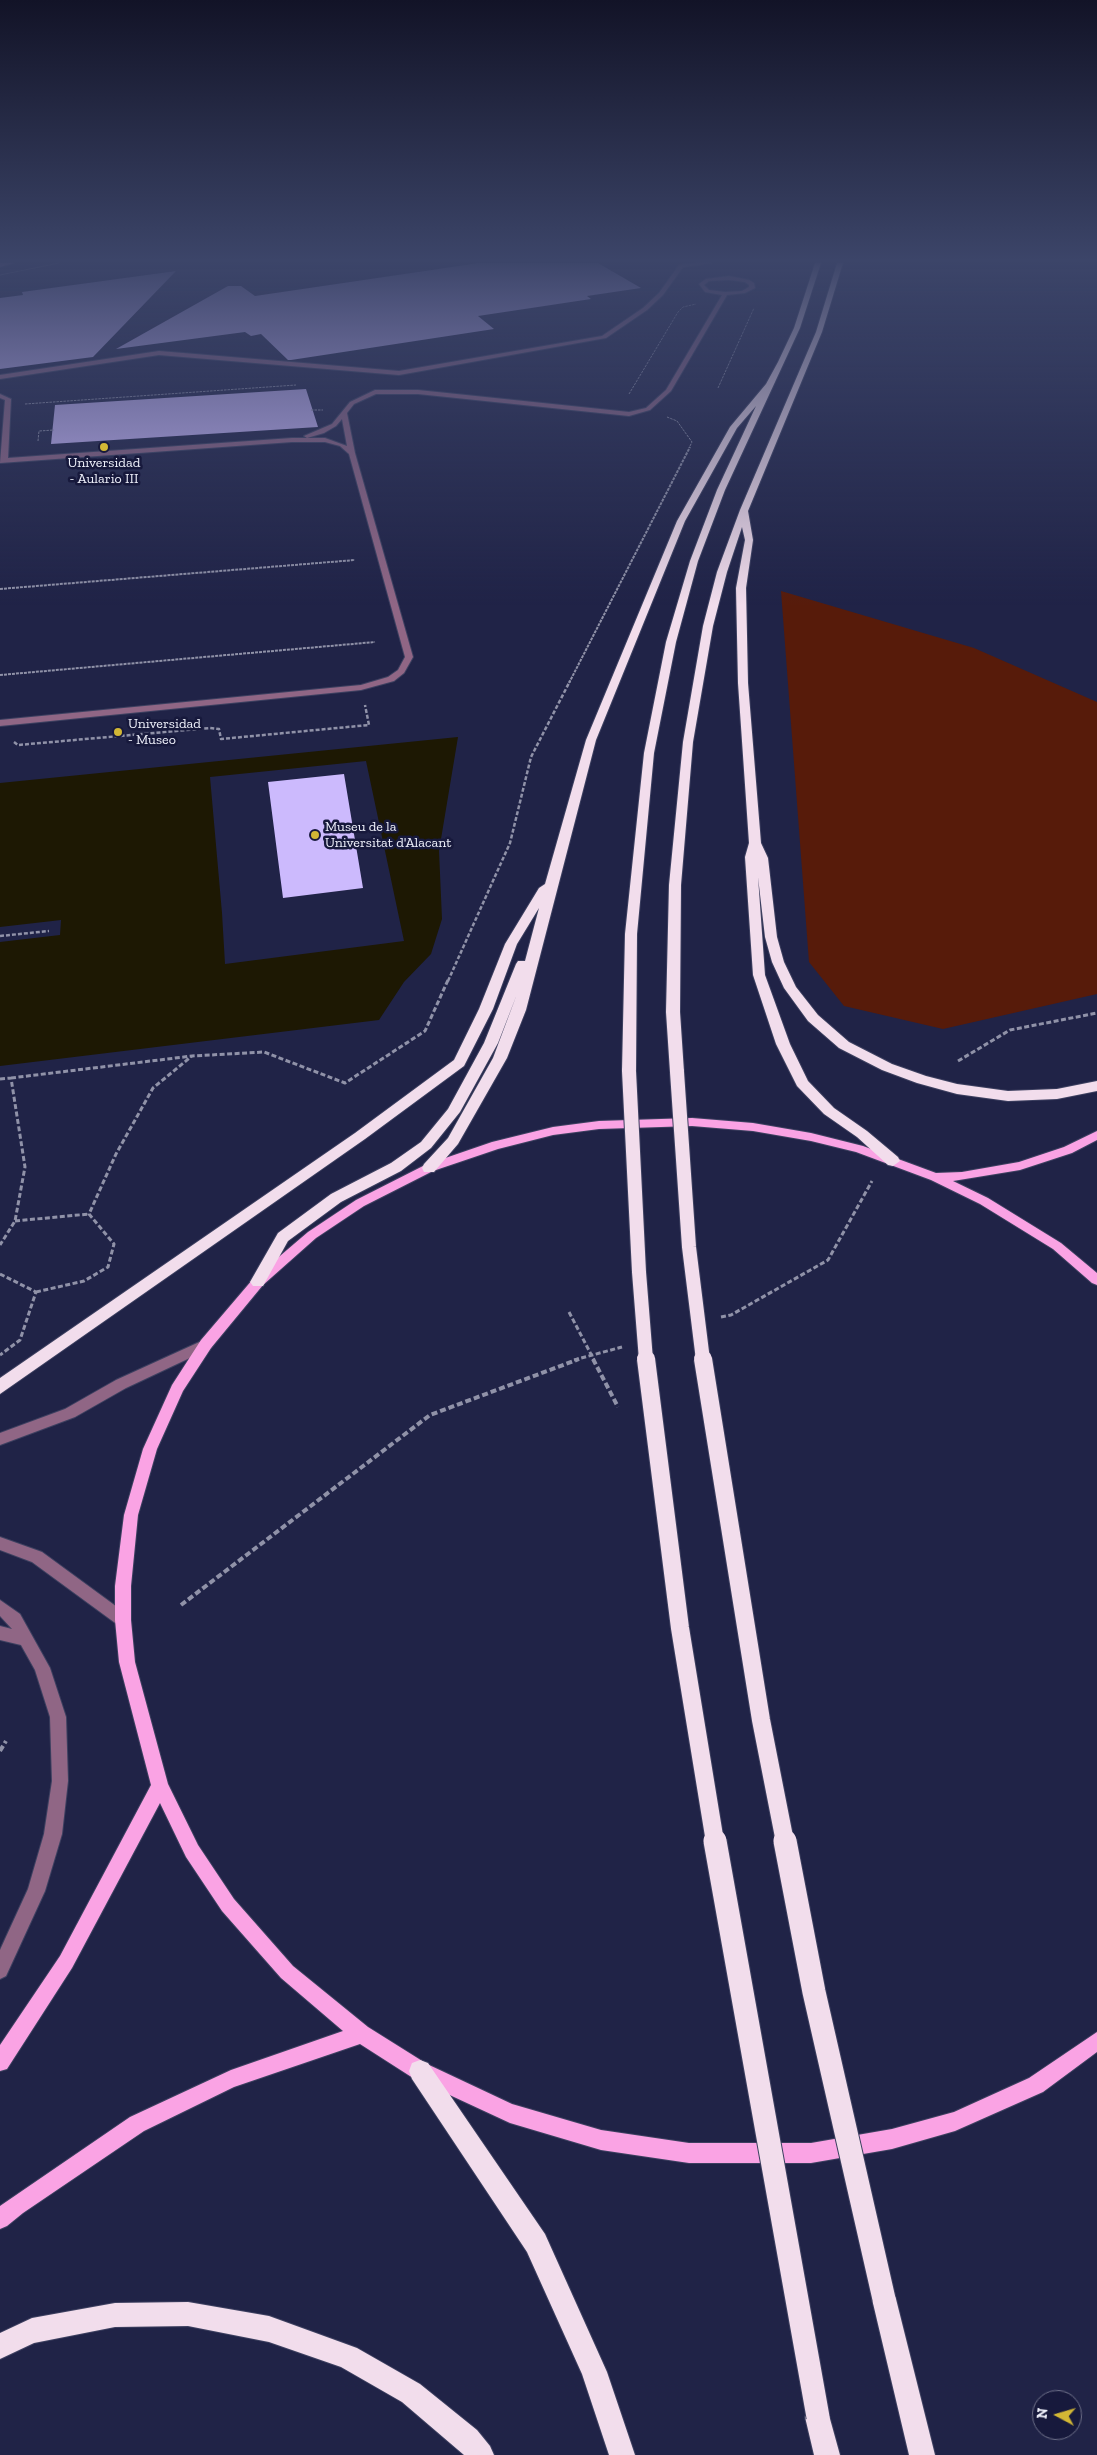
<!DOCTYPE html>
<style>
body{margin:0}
#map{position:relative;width:1097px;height:2455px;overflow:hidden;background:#202347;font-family:"Zilla Slab",serif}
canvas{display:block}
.north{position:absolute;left:1032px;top:2390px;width:50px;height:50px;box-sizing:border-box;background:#17193c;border:1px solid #6e7089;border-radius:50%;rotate:276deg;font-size:14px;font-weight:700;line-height:20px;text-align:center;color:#f0f2fc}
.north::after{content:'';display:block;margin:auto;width:18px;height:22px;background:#d2b735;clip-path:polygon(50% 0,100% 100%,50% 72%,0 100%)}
</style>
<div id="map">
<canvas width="1097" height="2455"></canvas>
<div class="north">N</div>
</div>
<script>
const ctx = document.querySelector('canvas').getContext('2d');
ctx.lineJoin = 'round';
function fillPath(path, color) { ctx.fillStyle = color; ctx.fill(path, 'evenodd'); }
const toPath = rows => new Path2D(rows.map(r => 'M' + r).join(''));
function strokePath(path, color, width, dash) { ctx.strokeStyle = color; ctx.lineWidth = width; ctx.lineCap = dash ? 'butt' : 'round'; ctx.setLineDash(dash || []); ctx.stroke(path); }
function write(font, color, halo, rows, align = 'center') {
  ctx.font = font + ' "Zilla Slab",serif'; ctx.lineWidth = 5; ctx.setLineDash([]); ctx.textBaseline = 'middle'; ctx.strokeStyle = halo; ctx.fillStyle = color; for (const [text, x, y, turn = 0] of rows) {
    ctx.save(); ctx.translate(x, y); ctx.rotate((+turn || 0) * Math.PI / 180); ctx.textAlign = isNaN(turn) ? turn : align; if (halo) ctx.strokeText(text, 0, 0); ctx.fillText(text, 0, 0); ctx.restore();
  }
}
fillPath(toPath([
 [781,591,974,648,1097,702,1097,994,943,1029,844,1006,809,962]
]), '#571b0a');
fillPath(toPath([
 [458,737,439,851,442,919,431,954,404,982,379,1020,0,1066,0,942,60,935,61,920,0,927,0,783],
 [366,761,404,941,225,964,222,913,210,777]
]), '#1d1803');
fillPath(toPath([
 [479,263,598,263,641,288,587,296,591,299,478,316,494,329,291,360,288,360,261,334,251,336,245,332,116,349,228,286,241,286,255,296],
 [176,271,93,357,0,369,0,298,23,295,22,292],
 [306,389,318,427,51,444,55,405],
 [344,774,363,888,283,898,268,782]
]), '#ccbafd');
const minor = toPath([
 [697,263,711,263,683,267,663,295,647,310,606,338,399,375,159,355,0,379,0,375,159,351,399,371,602,336,643,308,659,293,679,265,697,263],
 [729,276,749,280,754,283,755,288,745,293,727,295,671,391,650,410,629,416,418,394,376,394,354,404,347,413,355,453,413,657,404,673,394,681,361,690,0,726,0,720,361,685,388,677,398,670,405,657,349,454,340,446,325,442,292,442,0,463,5,400,0,398,0,394,11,399,8,458,292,438,325,438,347,446,342,419,336,426,324,433,307,438,304,436,332,424,350,402,375,390,418,390,629,412,646,408,666,390,722,295,705,292,699,284,706,279,729,276],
 [729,280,745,282,749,285,749,287,742,291,725,292,709,290,704,285,709,281,729,280],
 [206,1339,211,1340,213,1344,211,1348,126,1388,75,1417,0,1445,0,1433,65,1409,116,1380,206,1339],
 [0,1537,42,1552,128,1615,131,1620,128,1625,123,1627,118,1625,32,1562,0,1550,0,1537],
 [0,1600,20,1614,50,1668,66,1717,68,1781,62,1834,45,1891,6,1976,0,1979,0,1950,28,1889,44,1834,52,1781,50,1717,35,1670,21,1645,0,1640,0,1626,12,1629,0,1616,0,1600]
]);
const major = toPath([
 [0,263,14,263,0,267,0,263],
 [692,1118,753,1123,811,1133,863,1146,936,1173,962,1172,1019,1162,1064,1147,1097,1131,1097,1140,1072,1153,1020,1170,953,1181,988,1198,1061,1243,1097,1273,1097,1285,1092,1283,1053,1249,980,1204,931,1180,856,1152,811,1141,753,1131,692,1126,599,1129,553,1135,498,1149,433,1171,364,1206,316,1238,263,1285,211,1348,183,1391,157,1449,138,1515,131,1586,131,1620,135,1662,168,1784,198,1845,234,1899,293,1966,368,2027,427,2064,512,2104,601,2130,689,2143,811,2143,892,2129,954,2112,1029,2078,1097,2032,1097,2052,1043,2092,955,2131,892,2149,811,2163,689,2163,601,2150,510,2123,413,2078,360,2044,234,2087,144,2131,23,2213,7,2226,0,2229,0,2206,130,2117,231,2070,343,2031,281,1978,222,1911,186,1857,160,1803,72,1968,7,2069,0,2071,0,2045,60,1956,151,1785,119,1662,115,1620,115,1586,124,1515,143,1449,172,1385,201,1340,253,1279,308,1232,356,1200,425,1165,492,1142,553,1127,599,1121,692,1118]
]);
const highway = toPath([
 [815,263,821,263,800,328,725,490,698,561,676,642,654,753,637,934,636,1071,634,1074,624,1074,622,1071,625,934,644,753,666,642,690,561,717,490,756,406,737,428,685,521,596,740,526,1010,507,1058,458,1144,434,1172,424,1172,422,1168,424,1164,448,1138,493,1058,517,994,498,1043,460,1112,431,1148,401,1171,341,1202,288,1241,263,1286,253,1286,250,1282,278,1233,331,1194,391,1163,421,1142,448,1109,484,1043,516,964,518,961,525,961,539,908,517,944,493,1009,464,1066,365,1139,0,1394,0,1378,355,1133,454,1060,479,1009,505,944,539,888,545,884,586,740,677,521,730,427,766,384,778,362,794,328,815,263],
 [837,263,843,263,822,332,748,511,753,540,746,588,748,683,761,843,768,858,777,937,784,962,796,987,818,1015,849,1042,892,1064,926,1076,957,1084,1008,1091,1057,1089,1097,1081,1097,1091,1057,1099,1008,1101,957,1094,917,1083,882,1070,839,1048,808,1021,784,988,772,962,765,937,758,877,765,975,790,1044,808,1081,834,1108,867,1131,898,1157,900,1161,893,1166,888,1165,857,1137,824,1114,797,1086,776,1044,753,975,745,857,749,843,738,683,736,588,745,540,742,527,727,572,713,626,693,742,681,885,680,1012,684,1072,677,1076,670,1072,666,1012,669,885,683,742,703,626,717,572,740,510,816,332,837,263],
 [420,2060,428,2063,545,2234,607,2372,635,2455,609,2455,582,2374,527,2252,412,2079,409,2071,412,2063,420,2060],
 [884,2287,893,2290,896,2299,935,2455,909,2455,872,2299,875,2290,884,2287],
 [188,2302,269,2316,357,2348,420,2384,477,2430,490,2446,494,2455,464,2455,402,2402,341,2367,269,2342,188,2326,115,2327,34,2343,0,2359,0,2333,32,2318,115,2303,188,2302],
 [818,2404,827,2408,840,2455,814,2455,805,2417,809,2408,818,2404]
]);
strokePath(minor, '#3d4060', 2);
strokePath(major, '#3d4060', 2);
strokePath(highway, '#3d4060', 2);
strokePath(toPath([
 [718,388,754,308],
 [629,394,678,312,683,307,696,304],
 [25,404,296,385],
 [311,410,323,410],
 [667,417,677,421,692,442,689,448],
 [38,441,39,431,54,430]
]), '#9092a8', 1, [2.5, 1]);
strokePath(toPath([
 [0,589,355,560],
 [0,675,375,642],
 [569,683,690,447]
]), '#9092a8', 2, [3, 1]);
strokePath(toPath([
 [14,742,18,745,210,728,219,729,221,739,369,725,365,705],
 [0,936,49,931],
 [448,981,510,843,531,757,570,681]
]), '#9092a8', 2.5, [4, 2]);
strokePath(toPath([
 [958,1061,1010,1030,1097,1013],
 [11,1078,192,1056,264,1052,345,1083,425,1031,448,980],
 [0,1079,11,1078,25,1167,15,1221,0,1245],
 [15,1221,89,1214],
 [0,1274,36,1292,20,1340,0,1355],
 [36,1292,84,1281,108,1267,114,1244,89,1214,116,1154,153,1088,192,1056],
 [569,1312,594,1360],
 [721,1317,731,1315,828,1260,872,1181],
 [574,1360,622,1347]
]), '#9092a8', 3, [5, 2.5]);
strokePath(toPath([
 [593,1359,618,1407],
 [181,1605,430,1415,579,1359],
 [0,1751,6,1741]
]), '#9092a8', 4, [6, 3]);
fillPath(minor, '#906685');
fillPath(major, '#faa3e4');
fillPath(highway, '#f2ddec');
strokePath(toPath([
 [0,275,59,263]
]), '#84879e', 1);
const highwayBridgeFar2 = toPath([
 [629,1071,639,1272,646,1360],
 [677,1072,689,1247,703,1360]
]);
const highwayBridgeFar1 = toPath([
 [646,1359,680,1628,715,1842],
 [703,1359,761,1720,785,1842]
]);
const highwayBridge = toPath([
 [715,1841,818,2417],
 [785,1841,814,1992,884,2299]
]);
strokePath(highwayBridgeFar2, '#3d4060', 16, []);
strokePath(highwayBridgeFar1, '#3d4060', 20, []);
strokePath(highwayBridge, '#3d4060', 25, []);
strokePath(highwayBridgeFar2, '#f2ddec', 14);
strokePath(highwayBridgeFar1, '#f2ddec', 18);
strokePath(highwayBridge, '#f2ddec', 23);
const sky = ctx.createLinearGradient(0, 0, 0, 606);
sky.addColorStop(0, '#121327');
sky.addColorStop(0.43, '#3c4569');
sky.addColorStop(1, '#3c456900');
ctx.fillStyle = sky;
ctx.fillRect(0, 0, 1097, 606);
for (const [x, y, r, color] of [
 [104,447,5,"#d2b735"],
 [118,732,5,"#d2b735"],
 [315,835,5,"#d2b735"]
]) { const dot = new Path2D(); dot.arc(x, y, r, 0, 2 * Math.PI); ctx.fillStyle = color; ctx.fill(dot); strokePath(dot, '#17193c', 2); }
write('14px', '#f0f2fc', '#17193c', [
 ["Universidad",104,463,"center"],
 ["- Aulario III",104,479,"center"],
 ["Universidad",128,724],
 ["- Museo",128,740],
 ["Museu de la",325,827],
 ["Universitat d'Alacant",325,843]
], 'left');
</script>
